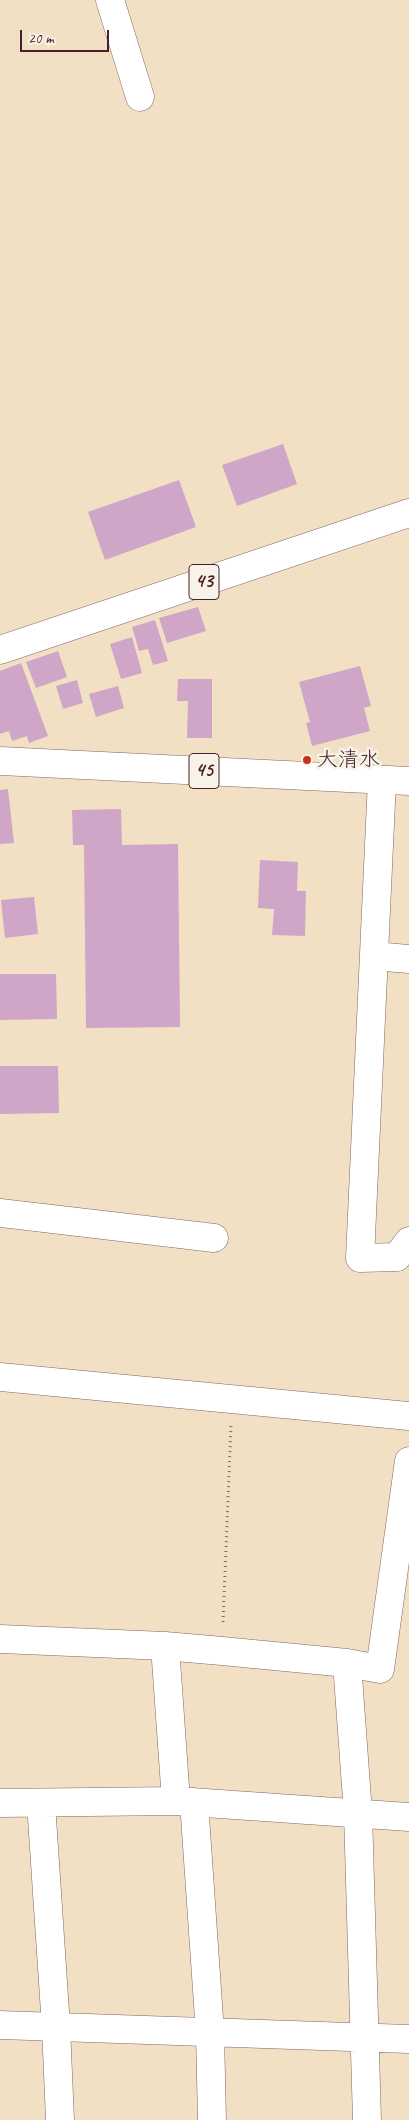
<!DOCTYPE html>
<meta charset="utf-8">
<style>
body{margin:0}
#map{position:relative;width:409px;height:2120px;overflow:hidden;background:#f2e0c4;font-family:Caveat,sans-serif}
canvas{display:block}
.scale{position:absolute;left:20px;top:30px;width:89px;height:22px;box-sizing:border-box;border:2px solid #4a1f2b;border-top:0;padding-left:6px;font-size:15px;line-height:18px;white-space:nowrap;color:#4a1f2b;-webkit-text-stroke:4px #f7f3e8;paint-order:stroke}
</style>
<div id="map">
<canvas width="409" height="2120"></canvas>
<div class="scale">20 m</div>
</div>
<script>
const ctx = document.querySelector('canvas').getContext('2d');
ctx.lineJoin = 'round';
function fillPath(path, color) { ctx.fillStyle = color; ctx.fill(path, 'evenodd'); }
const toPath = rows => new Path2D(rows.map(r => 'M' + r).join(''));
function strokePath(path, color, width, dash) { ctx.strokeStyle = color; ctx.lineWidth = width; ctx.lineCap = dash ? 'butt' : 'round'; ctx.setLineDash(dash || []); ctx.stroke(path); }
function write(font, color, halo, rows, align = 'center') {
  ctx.font = font + ' Caveat,"Klee One",sans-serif'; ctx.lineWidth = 5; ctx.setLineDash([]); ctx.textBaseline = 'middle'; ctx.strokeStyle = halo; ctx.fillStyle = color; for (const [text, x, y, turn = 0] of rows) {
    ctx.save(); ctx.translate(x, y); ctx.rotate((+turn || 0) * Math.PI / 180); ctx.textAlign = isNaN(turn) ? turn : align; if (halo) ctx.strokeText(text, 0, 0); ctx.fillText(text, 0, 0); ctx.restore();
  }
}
fillPath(toPath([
 [283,444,297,484,237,506,222,465],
 [179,480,196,527,105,560,88,512],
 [198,607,206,631,167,643,159,618],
 [155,620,168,661,153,665,148,649,139,651,132,627],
 [132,637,142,673,121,679,110,644],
 [58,651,67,677,36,688,26,662],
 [21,663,48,736,29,743,27,736,12,741,9,731,0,734,0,671],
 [360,666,371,706,364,708,370,731,312,746,306,723,310,722,299,682],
 [178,679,212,679,212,738,187,738,188,701,177,701],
 [77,680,83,703,63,709,56,686],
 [118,686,124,708,96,717,89,694],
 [8,789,14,843,0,844,0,790],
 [121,809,122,845,178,844,180,1027,86,1028,84,845,73,845,72,810],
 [260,860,298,862,297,891,306,891,305,936,272,935,274,909,258,908],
 [34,897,38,934,5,938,1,900],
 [0,974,56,974,57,1019,0,1020],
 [0,1066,58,1066,59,1113,0,1114]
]), '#cfa6c7');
const minor = toPath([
 [110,0,140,97],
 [382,780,360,1258,397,1257,409,1241],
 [374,956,409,959],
 [0,1213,214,1238],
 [0,1377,409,1416],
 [0,1639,165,1646,222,1651,347,1663,380,1669,409,1461],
 [165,1646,176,1801],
 [347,1663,358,1813,367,2120],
 [194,1802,210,2033,212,2120],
 [0,1803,176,1801,409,1817],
 [41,1803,56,2027,60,2120],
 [0,2025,409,2039]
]);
const major = toPath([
 [0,650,409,513],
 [0,761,409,781]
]);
strokePath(minor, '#856361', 29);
strokePath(major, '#856361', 29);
strokePath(toPath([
 [223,1622,231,1426]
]), '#856361', 3, [1, 4]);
strokePath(minor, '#fff', 28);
strokePath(major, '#fff', 28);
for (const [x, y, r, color] of [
 [307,760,5,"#c8321e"]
]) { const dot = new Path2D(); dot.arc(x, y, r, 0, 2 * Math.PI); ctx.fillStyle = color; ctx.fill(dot); strokePath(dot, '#f7f3e8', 2); }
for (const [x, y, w] of [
 [204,582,30],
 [204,771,30]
]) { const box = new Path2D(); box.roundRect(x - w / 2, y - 17.5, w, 35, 4); ctx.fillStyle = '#f7f3e8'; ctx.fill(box); strokePath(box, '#4a1f2b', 1); }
write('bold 20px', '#4a1f2b', null, [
 ["43",204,582],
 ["45",204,771]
]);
write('21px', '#4a1f2b', '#f7f3e8', [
 ["大清水",317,760]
], 'left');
</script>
